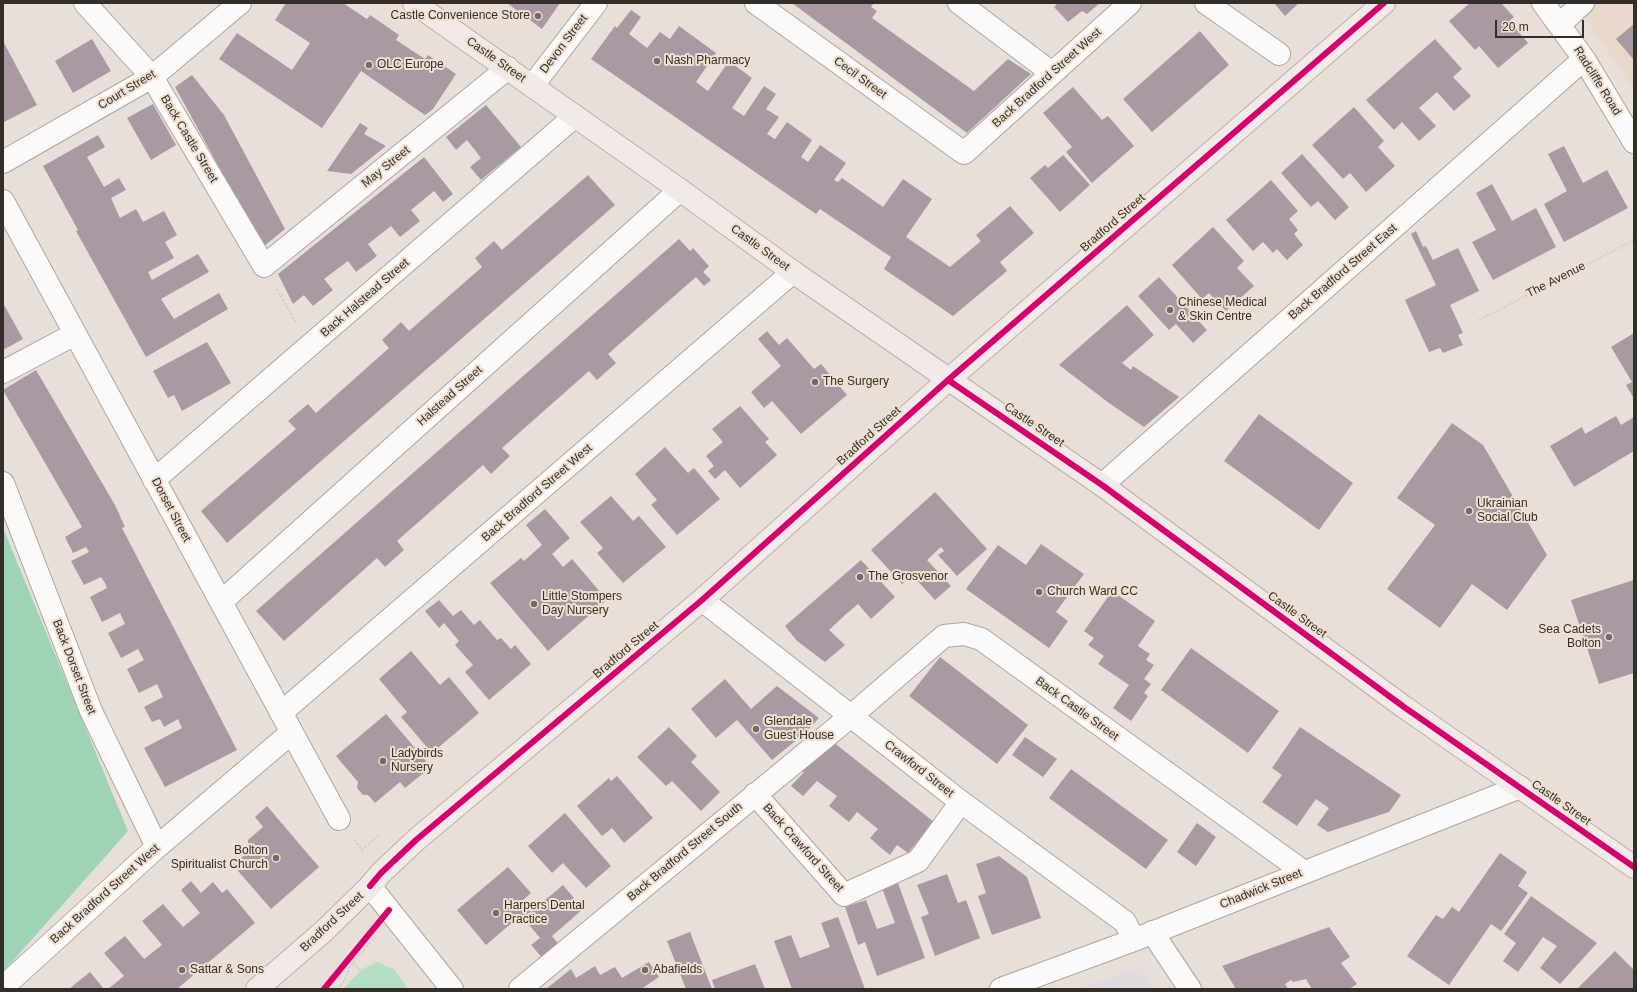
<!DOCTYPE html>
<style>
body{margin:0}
#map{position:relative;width:1637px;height:992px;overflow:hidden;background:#e8e0d8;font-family:Helvetica,sans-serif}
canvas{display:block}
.frame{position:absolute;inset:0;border:4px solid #342e28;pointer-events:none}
.scale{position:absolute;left:1495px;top:20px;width:89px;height:18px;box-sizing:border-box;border:2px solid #342e28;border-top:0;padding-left:5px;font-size:12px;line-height:14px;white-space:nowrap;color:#342e28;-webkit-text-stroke:3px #efe0d1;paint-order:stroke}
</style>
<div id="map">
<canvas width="1637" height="992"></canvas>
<div class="frame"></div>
<div class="scale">20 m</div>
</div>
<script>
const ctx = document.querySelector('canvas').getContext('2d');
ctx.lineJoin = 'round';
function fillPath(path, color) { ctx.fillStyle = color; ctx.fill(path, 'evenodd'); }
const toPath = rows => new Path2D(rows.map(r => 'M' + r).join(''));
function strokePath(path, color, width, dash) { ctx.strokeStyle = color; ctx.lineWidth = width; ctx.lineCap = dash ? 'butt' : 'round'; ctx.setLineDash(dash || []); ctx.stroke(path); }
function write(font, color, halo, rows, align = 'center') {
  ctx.font = font + ' Helvetica,sans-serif'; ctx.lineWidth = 4; ctx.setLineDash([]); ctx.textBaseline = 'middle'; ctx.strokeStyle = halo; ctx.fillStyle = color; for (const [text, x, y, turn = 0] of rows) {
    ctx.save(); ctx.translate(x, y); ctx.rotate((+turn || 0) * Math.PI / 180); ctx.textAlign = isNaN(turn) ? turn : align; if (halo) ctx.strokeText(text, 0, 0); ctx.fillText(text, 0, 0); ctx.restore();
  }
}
fillPath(toPath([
 [1575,3,1634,3,1634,90]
]), '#e8d9ca');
fillPath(toPath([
 [1140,967,1155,989,1078,989]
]), '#e2d9e1');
fillPath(toPath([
 [377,962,394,969,408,989,343,989,361,970]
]), '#b2dfc3');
fillPath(toPath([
 [3,528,128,831,3,972]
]), '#9ed4b5');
fillPath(toPath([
 [286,3,343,3,367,19,370,15,399,35,396,40,425,59,428,55,456,74,433,109,425,115,361,71,322,128,219,59,237,33,292,70,310,43,275,20],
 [507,3,560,3,542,29],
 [792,3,874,3,871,7,877,11,872,18,974,91,1008,59,1031,74,967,133],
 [1058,3,1100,3,1087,14,1082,11,1068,22,1054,7],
 [1274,3,1299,3,1285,16],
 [1470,3,1501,3,1514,17,1509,21,1528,43,1498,68,1479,46,1475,50,1449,21],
 [631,10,641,17,629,34,647,48,660,32,670,39,679,26,716,53,696,82,708,91,729,61,752,78,732,108,744,116,764,86,776,94,766,109,779,117,767,134,775,139,787,122,812,140,801,157,804,159,808,162,820,145,846,163,834,180,838,182,842,178,883,207,903,179,932,199,906,237,950,267,981,241,976,235,1010,206,1034,233,1000,262,1007,271,953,316,884,269,891,257,820,209,816,214,591,59,615,26,617,28],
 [1634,24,1634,60,1616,39],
 [1200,31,1229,65,1152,132,1123,99],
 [92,39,111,71,73,93,55,61],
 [1435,39,1462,69,1453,77,1471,96,1454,111,1437,92,1419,108,1436,126,1419,141,1402,122,1394,130,1366,100],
 [3,41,37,105,4,122,3,120],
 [192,75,224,115,285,229,263,247,175,87],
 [1073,87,1102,120,1108,116,1134,146,1092,183,1066,152,1072,147,1043,113],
 [153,104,176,145,151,160,127,118],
 [486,105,521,147,481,180,470,167,481,158,467,140,456,150,446,137],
 [1354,107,1384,141,1378,147,1395,166,1366,192,1350,173,1343,179,1312,145],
 [360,123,368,128,364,134,386,146,351,174,327,171],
 [98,135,105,147,87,157,104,187,119,178,126,190,111,198,120,218,136,209,143,222,164,211,177,235,165,242,174,258,148,272,152,280,198,254,209,272,161,299,174,319,219,293,228,309,146,357,76,231,78,230,43,166],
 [1564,146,1583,183,1607,170,1628,208,1564,242,1544,204,1567,191,1548,154],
 [1302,154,1349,207,1335,220,1318,201,1311,207,1281,173],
 [1063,155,1090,185,1060,212,1030,178,1045,165,1048,168],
 [424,157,453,194,443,202,434,191,411,210,420,221,400,237,391,226,368,244,377,256,356,272,348,261,324,279,333,290,313,306,304,295,293,304,278,274],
 [588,175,615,205,227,543,201,511,296,429,288,421,308,404,316,413,389,348,382,340,401,322,409,331,482,267,475,258,494,241,502,250],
 [1271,180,1298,211,1289,219,1298,230,1294,234,1303,245,1287,260,1277,249,1273,253,1263,242,1253,251,1226,220],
 [1492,184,1512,221,1536,208,1556,247,1493,280,1472,242,1496,230,1476,193],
 [1213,227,1244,261,1237,268,1254,286,1226,311,1209,293,1202,299,1172,265],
 [1416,231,1423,247,1426,246,1433,260,1458,248,1479,291,1450,305,1463,333,1458,335,1463,345,1443,353,1440,348,1429,352,1405,300,1436,285,1411,234],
 [679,239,690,251,693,248,709,266,703,272,711,280,704,286,696,277,608,354,616,363,597,380,589,371,502,448,510,456,491,474,483,465,397,541,404,550,385,567,377,558,284,641,256,611],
 [1159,277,1207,330,1193,343,1176,324,1169,330,1138,296],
 [3,303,23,339,3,350],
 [1127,305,1154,335,1122,363,1131,370,1133,366,1179,397,1144,427,1109,403,1059,365],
 [767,331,779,345,787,338,814,369,821,364,847,395,801,434,772,401,764,408,751,392,781,366,758,339],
 [1634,333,1634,399,1626,385,1632,382,1611,347],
 [207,342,231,383,182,411,174,395,168,398,153,371],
 [36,370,115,505,125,527,122,528,237,750,165,787,144,748,182,728,178,719,164,727,160,719,152,722,144,707,163,697,157,684,139,693,127,669,144,660,138,649,121,658,108,633,125,624,120,613,102,622,90,597,107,588,105,583,101,577,84,585,71,561,89,552,86,547,73,553,65,537,82,527,3,390],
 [740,406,769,439,765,442,777,455,740,488,725,470,715,479,708,471,714,466,706,456,723,442,712,429],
 [1259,414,1353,483,1319,530,1224,461],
 [1616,416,1621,425,1634,417,1634,451,1574,487,1550,446,1582,427,1585,434],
 [1452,423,1483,445,1547,555,1507,610,1472,584,1440,628,1387,589,1435,525,1397,498],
 [665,447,688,473,694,468,720,499,677,535,651,505,657,500,635,474],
 [935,492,987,549,957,576,938,555,944,551,941,547,927,560,951,586,935,600,912,575,902,584,871,550],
 [611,496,633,521,639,516,666,547,623,583,597,553,603,548,580,522],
 [545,509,570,538,552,554,563,567,572,559,607,600,548,651,490,583,521,558,524,561,542,545,526,525],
 [1041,544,1084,574,1056,612,1068,621,1049,648,966,589,998,545,1026,565],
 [861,560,895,597,871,619,858,604,845,615,829,630,845,645,825,662,797,641,785,626],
 [1634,580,1634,673,1599,684,1571,600],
 [1112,591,1155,621,1138,646,1150,654,1146,660,1154,665,1144,679,1151,684,1144,693,1148,696,1131,721,1113,708,1129,685,1098,664,1104,656,1088,645,1094,638,1084,631],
 [439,600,453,616,461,610,474,625,480,620,497,640,501,638,511,649,515,645,531,664,489,700,465,672,473,665,455,645,459,641,444,623,439,628,425,611],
 [1191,648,1279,711,1248,753,1161,690],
 [411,651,440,685,449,677,479,713,432,753,401,717,407,712,379,679],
 [940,657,1028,725,997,764,909,696],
 [725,679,751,709,777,686,819,718,805,733,772,760,737,720,716,738,691,709],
 [386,714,431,767,405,788,400,782,375,803,368,795,363,795,357,788,358,782,336,756],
 [669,727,697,756,691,762,720,792,701,811,672,781,666,786,637,757],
 [1300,727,1401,795,1389,812,1328,832,1317,825,1329,808,1316,799,1297,826,1262,802,1282,775,1272,768],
 [1025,737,1057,759,1043,777,1012,755],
 [832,741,934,822,908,853,897,845,890,855,880,847,870,838,878,829,857,812,849,822,829,806,837,796,817,781,803,796,791,786,804,772,801,770],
 [1071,769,1168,840,1146,869,1049,798],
 [617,776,653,818,624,843,612,828,602,836,577,806,609,778,611,781],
 [267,806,319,867,271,909,233,865,248,852,248,840,263,827,255,817],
 [565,813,611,866,586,888,563,863,552,873,528,846],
 [1197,823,1216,837,1196,866,1177,852],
 [1500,853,1527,872,1518,886,1528,893,1501,931,1491,924,1449,985,1407,956,1436,915,1443,919,1452,907,1459,912],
 [999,856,1027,877,1041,918,992,935,978,896,986,893,976,864],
 [508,867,531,893,522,901,531,912,563,885,583,909,552,936,560,946,544,960,531,945,540,938,521,915,486,945,457,910],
 [947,874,958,903,966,900,980,938,935,956,921,917,929,914,917,885],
 [191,881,201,893,213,882,222,893,227,889,255,923,177,989,108,989,124,976,104,953,125,936,144,959,162,945,142,921,163,904,183,927,200,913,181,890],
 [898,883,925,958,877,976,865,942,858,945,845,907,866,900,877,929,895,923,882,888],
 [1531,896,1597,943,1560,984,1540,968,1557,946,1543,937,1518,972,1503,961,1516,943,1504,934],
 [838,917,865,989,792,989,774,941,791,935,800,958,830,947,821,923],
 [1329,927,1350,957,1341,963,1357,984,1349,989,1312,989,1306,979,1293,982,1291,980,1285,984,1288,989,1236,989,1222,966],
 [690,932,712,989,686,989,667,941],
 [1615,951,1634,970,1634,989,1577,989],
 [649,962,659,977,641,989,546,989,571,969,576,978,595,966,600,975,615,967,622,978],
 [755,964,765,989,715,989,712,980],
 [90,972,104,989,69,989,80,980]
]), '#a899a2');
const minor = toPath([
 [85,3,152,77,264,266,508,68],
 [756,3,964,153,1130,3],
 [959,3,1052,73],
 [1206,3,1279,54],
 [1543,3,1584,59,1634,142],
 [1559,25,1583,3],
 [533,85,596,3],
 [3,162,152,77,240,3],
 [3,201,339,819],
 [3,372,75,334],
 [154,480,575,116],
 [3,483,91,711,157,847],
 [1102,485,1584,59],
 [702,600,961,802,1125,922,1134,940],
 [221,602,680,190],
 [281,713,793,272],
 [755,794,844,895,918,861,961,802],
 [370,886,452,989],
 [1152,932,1190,989],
 [12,979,157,847,291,733],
 [520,989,851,716,944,636,964,634,981,639,1304,872],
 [1001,989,1134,940,1520,787]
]);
const major = toPath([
 [414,3,680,190,793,272,1102,485,1404,707,1634,867],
 [257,989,324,931,370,886,381,873,416,840,702,600,948,380,1384,3]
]);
strokePath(minor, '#aba59f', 24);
strokePath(major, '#bcada9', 24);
strokePath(toPath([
 [277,289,296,323],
 [1479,320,1634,240],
 [355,840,362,850,379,835],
 [353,962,377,935],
 [338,989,343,983,353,962,376,986,375,989]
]), '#d2d0ce', 2.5, [2, 2]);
strokePath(minor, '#fcfaf9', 22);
strokePath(major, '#f1eae9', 22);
strokePath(toPath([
 [948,380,1102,485,1404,707,1634,867],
 [370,886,381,873,416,840,702,600,948,380,1384,3],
 [324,989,389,910]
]), '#d6006c', 6);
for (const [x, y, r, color] of [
 [538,16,4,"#736c66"],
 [657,61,4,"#736c66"],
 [369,65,4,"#736c66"],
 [1170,310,4,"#736c66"],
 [815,382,4,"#736c66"],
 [1469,511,4,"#736c66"],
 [860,577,4,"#736c66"],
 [1039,592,4,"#736c66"],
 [534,604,4,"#736c66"],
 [1609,637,4,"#736c66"],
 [756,729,4,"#736c66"],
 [383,761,4,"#736c66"],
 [276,858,4,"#736c66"],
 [496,913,4,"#736c66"],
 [182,970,4,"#736c66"],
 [645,970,4,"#736c66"]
]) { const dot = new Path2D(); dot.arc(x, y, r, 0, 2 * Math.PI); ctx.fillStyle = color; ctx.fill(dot); strokePath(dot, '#efe0d1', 1.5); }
write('12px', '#342e28', '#efe0d1', [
 ["Castle Convenience Store",530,16,"right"],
 ["Nash Pharmacy",665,61],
 ["OLC Europe",377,65],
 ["Chinese Medical",1178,303],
 ["& Skin Centre",1178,317],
 ["The Surgery",823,382],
 ["Ukrainian",1477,504],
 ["Social Club",1477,518],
 ["The Grosvenor",868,577],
 ["Church Ward CC",1047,592],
 ["Little Stompers",542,597],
 ["Day Nursery",542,611],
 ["Sea Cadets",1601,630,"right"],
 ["Bolton",1601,644,"right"],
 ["Glendale",764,722],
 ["Guest House",764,736],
 ["Ladybirds",391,754],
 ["Nursery",391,768],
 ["Bolton",268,851,"right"],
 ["Spiritualist Church",268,865,"right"],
 ["Harpers Dental",504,906],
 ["Practice",504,920],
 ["Sattar & Sons",190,970],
 ["Abafields",653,970]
], 'left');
write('12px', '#342e28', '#efe0d1', [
 ["Devon Street",564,44,-53],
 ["Castle Street",496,60,35],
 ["Cecil Street",860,78,36],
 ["Back Bradford Street West",1047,78,-42],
 ["Radcliffe Road",1597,81,58],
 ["Court Street",127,90,-31],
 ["Back Castle Street",189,139,59],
 ["May Street",386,167,-39],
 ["Bradford Street",1113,223,-41],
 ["Castle Street",760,248,36],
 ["Back Bradford Street East",1343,272,-41],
 ["The Avenue",1556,280,-27],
 ["Back Halstead Street",365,298,-41],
 ["Halstead Street",450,396,-42],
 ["Castle Street",1034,425,34],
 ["Bradford Street",869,436,-42],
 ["Back Bradford Street West",537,493,-41],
 ["Dorset Street",171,510,62],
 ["Castle Street",1297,615,36],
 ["Bradford Street",626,650,-40],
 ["Back Dorset Street",74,667,69],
 ["Back Castle Street",1077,709,36],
 ["Crawford Street",919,769,38],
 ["Castle Street",1561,803,35],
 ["Back Crawford Street",803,848,48],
 ["Back Bradford Street South",685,852,-40],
 ["Chadwick Street",1261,889,-22],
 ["Back Bradford Street West",105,894,-42],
 ["Bradford Street",332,922,-43]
]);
</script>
